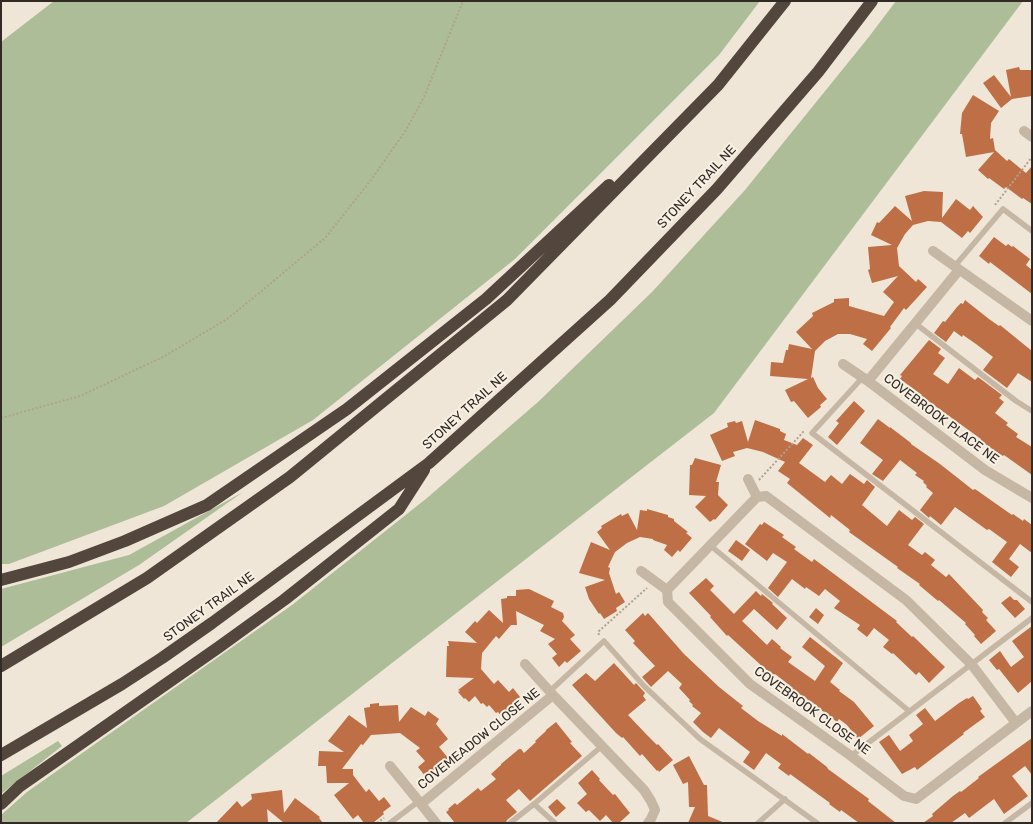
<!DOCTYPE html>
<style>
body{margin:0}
#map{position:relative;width:1033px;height:824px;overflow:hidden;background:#efe6d7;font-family:Rubik,sans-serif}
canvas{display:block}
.frame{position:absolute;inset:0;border:2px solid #322a25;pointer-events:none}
</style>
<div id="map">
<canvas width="1033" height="824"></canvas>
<div class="frame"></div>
</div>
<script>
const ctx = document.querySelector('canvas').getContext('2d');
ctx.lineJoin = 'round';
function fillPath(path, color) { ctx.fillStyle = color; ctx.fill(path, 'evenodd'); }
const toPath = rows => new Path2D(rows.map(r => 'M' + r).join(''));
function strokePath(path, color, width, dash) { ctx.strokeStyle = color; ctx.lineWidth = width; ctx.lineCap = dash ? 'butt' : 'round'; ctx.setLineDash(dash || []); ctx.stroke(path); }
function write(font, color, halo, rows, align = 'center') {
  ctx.font = font + ' Rubik,sans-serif'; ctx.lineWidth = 4; ctx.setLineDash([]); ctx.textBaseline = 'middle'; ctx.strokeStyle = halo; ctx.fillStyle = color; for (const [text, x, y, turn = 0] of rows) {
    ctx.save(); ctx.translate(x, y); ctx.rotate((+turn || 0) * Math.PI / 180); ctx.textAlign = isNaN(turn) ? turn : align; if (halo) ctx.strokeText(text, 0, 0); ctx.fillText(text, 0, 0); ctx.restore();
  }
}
fillPath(toPath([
 [54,1,760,1,719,55,515,259,313,420,164,506,9,564,1,564,1,42],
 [896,1,1023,1,714,413,186,823,1,823,1,815,27,792,292,605,427,498,538,402,652,292,745,190,868,38],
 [243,492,139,565,1,647,1,589,129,555],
 [58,741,62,746,1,794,1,776]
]), '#adbd98');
fillPath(toPath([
 [1019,67,1020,70,1032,70,1032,96,1012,99,1001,108,983,83,994,75,1011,97,1006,70],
 [973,95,999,111,991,123,990,139,993,138,995,150,1007,161,1009,159,1026,173,1032,166,1032,204,1023,198,1022,199,1006,187,1004,189,989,178,988,179,978,170,994,152,966,157,962,134,960,134,962,113],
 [924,191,943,192,942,218,956,199,970,210,973,206,983,217,970,233,968,231,962,238,941,222,928,221,913,225,905,234,897,248,899,266,916,282,918,279,927,287,906,310,904,308,890,327,891,328,872,351,863,344,867,339,850,334,838,334,825,341,815,351,811,378,813,377,818,388,827,399,820,405,821,407,808,418,794,401,791,402,785,390,808,379,770,376,771,362,783,363,786,350,788,350,789,344,812,349,796,332,813,316,812,313,834,302,834,299,849,298,849,306,884,316,894,302,883,292,898,276,872,283,868,270,870,269,868,247,892,245,871,235,877,222,879,223,895,206,912,221,905,196],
 [994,237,1006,246,1008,244,1012,247,1013,246,1030,259,1026,265,1032,270,1032,294,990,262,989,264,979,256],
 [965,300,989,319,999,326,1000,325,1032,351,1032,382,1018,373,1007,388,983,370,993,357,976,344,963,335,962,337,954,331,946,342,934,333,943,321,945,322,957,307,961,303,963,304],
 [929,340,941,349,938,353,945,358,933,374,948,384,959,368,975,380,978,377,1002,395,999,398,1004,402,995,413,1008,423,1006,425,1018,434,1016,437,1032,447,1032,475,1004,455,1003,456,995,451,980,440,981,439,931,403,921,395,922,395,900,379,902,376,900,375],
 [854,401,865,411,837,445,828,437,839,423,836,421],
 [878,419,890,428,890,427,911,443,911,444,940,464,973,490,975,489,1012,515,1013,514,1023,521,1024,519,1032,525,1032,553,1020,544,1009,559,1019,567,1011,577,992,562,1007,542,989,529,987,530,955,507,941,525,930,516,929,518,920,510,933,493,926,487,927,486,923,482,924,481,915,475,917,473,900,460,883,481,872,474,883,460,860,443],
 [755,420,780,429,780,431,786,434,784,440,797,445,803,438,813,445,799,463,825,482,831,475,842,484,850,474,864,484,867,480,875,487,862,505,887,526,899,510,912,520,915,517,924,524,908,545,922,555,925,552,935,560,931,565,946,577,949,574,983,610,982,612,988,618,986,620,996,631,981,644,974,636,975,635,965,624,966,623,939,600,938,601,919,585,920,584,897,568,898,567,849,532,850,530,831,515,830,518,787,483,790,479,778,471,785,462,763,452,747,448,733,452,735,456,722,461,710,435,728,427,727,423,735,421,736,423,742,421,748,442],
 [695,458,721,465,716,482,719,482,718,495,728,505,715,520,714,519,710,522,695,507,706,496,689,495,690,465,692,465],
 [647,509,668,515,668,517,674,519,674,521,688,532,686,533,692,538,680,552,678,550,672,557,664,550,667,545,653,540,653,539,640,537,627,543,615,552,608,567,610,568,609,573,616,594,619,592,625,602,616,608,617,611,604,619,600,613,599,614,589,599,585,587,605,580,579,573,582,565,591,542,610,550,597,532,602,528,601,526,621,514,622,516,628,513,637,530,640,510,647,511],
 [764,522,784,535,782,537,796,547,794,549,812,562,814,559,897,621,896,622,912,637,913,636,945,667,929,683,919,672,916,675,893,653,892,654,883,647,889,640,874,628,867,637,857,629,860,625,834,608,840,601,825,589,819,596,806,587,805,589,792,579,778,597,768,588,787,562,773,553,767,561,745,544,760,524,762,525],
 [736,540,750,550,742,561,728,551],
 [706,578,714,586,710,590,734,614,756,591,761,596,762,594,773,603,772,604,787,618,777,630,754,609,742,621,767,645,772,639,781,647,780,648,792,657,788,662,815,681,825,666,802,647,810,637,843,663,830,682,840,690,839,691,854,702,874,726,858,739,847,725,839,719,837,722,816,706,816,705,792,689,793,688,775,674,774,675,764,668,728,635,727,636,710,617,711,616,689,593],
 [529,589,554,601,551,607,563,613,564,617,562,621,575,635,570,639,581,651,567,663,565,661,559,667,552,658,557,654,548,644,555,639,540,631,544,625,516,611,517,625,511,625,499,639,496,636,482,653,481,669,494,684,498,680,509,692,513,688,520,697,513,703,515,705,501,716,498,712,496,713,489,705,487,707,483,703,481,704,475,696,469,702,465,698,464,699,458,692,460,691,458,690,474,678,446,677,447,646,449,646,448,641,477,643,465,632,475,621,477,623,489,610,503,623,501,599,507,598,507,596,516,596,516,590],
 [1010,596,1014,600,1017,600,1025,609,1015,618,1001,603],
 [816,608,824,615,818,624,809,617],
 [643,613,645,616,648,613,684,654,719,687,743,706,741,708,758,721,782,736,782,734,808,754,809,753,827,767,828,769,869,799,868,801,896,823,859,823,841,810,840,812,829,804,830,803,790,774,789,776,778,768,781,764,766,753,754,770,743,762,750,752,719,728,711,738,703,732,693,722,701,713,692,706,693,705,689,701,690,700,679,688,682,684,668,671,651,687,642,677,655,666,633,643,635,641,625,630],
 [1032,626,1032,681,1018,693,999,669,997,670,989,660,1000,651,1011,667,1024,657,1012,641],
 [614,663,634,685,636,683,645,693,643,696,646,700,628,715,646,734,657,745,658,744,673,760,659,772,658,770,657,771,642,754,640,756,623,737,622,738,616,733,572,685,586,673,595,681],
 [973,696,982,709,980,711,985,717,963,733,964,734,917,770,915,767,902,774,879,742,889,735,900,751,913,741,909,735,923,724,916,715,925,708,935,721,959,703,967,698,968,699],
 [379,703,379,706,398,705,399,722,411,707,425,716,428,711,439,719,436,724,448,739,439,747,449,759,433,772,432,770,425,776,418,767,425,761,416,751,420,748,400,733,371,735,363,745,361,744,342,769,353,769,353,775,366,792,369,789,379,801,384,797,391,806,383,812,384,814,373,823,364,823,358,815,353,819,334,795,349,783,327,783,326,766,318,766,319,751,344,752,328,741,349,715,367,728,364,708,370,707,370,704],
 [556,722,572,742,570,743,582,756,530,801,519,789,506,800,517,812,507,820,506,823,455,823,446,812,449,810,448,809,455,803,457,805,478,788,481,791,496,779,491,774,501,765,501,764,519,749,521,749,524,753,536,742,535,741,546,731,546,730],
 [1032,738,1032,775,1025,766,1012,776,1028,796,1004,814,994,799,969,818,965,813,951,823,923,823,933,816,932,814,953,796,960,791,961,792,979,778,978,777],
 [689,756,704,785,707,785,708,816,725,823,688,823,695,807,689,807,688,782,683,784,673,765],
 [592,770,600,779,599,780,613,795,615,794,630,813,619,823,613,823,606,815,600,821,589,810,586,812,577,803,587,794,578,783],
 [282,790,284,813,295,798,320,817,319,818,323,823,284,823,267,809,268,822,216,823,237,801,242,807,252,799,251,794],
 [557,799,566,808,556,817,548,807]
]), '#bf6f45');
strokePath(toPath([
 [995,205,1032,157],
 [1,418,80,396,165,356,227,319,258,294,326,237,371,180,406,130,424,97,463,1],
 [759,480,805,430],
 [599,635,598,632,647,588],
 [377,823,384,818]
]), '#b1a18f', 2, [2, 2]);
strokePath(toPath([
 [954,267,1003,209,1032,231],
 [916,324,1016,401,1032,411],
 [863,377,812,433,1032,602],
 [711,546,909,711],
 [550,691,604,641,644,686,700,739,817,823],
 [851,756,1032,618],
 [534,804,555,823],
 [390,823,419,801],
 [510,823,534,804,602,746],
 [758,823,785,799],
 [1005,823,1032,803]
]), '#c6b7a4', 5.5);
strokePath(toPath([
 [1024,131,1032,137],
 [933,251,1032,321],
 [959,270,868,381,985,470,1032,498],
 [843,364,868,381],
 [748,479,757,497],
 [641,571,667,590],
 [667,590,757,497,766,496,906,600,972,665,1016,723],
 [667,590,668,602,750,684,851,756,904,796,916,799,1032,711],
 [525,664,553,695,644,790,651,801,655,810,651,819,648,823],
 [390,766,421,804],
 [436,823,421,804,553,695]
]), '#c6b7a4', 10);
strokePath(toPath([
 [1,580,69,562,125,541,207,505,347,409,486,299,609,185],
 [1,666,147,578,290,477,507,300,718,85,785,1],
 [1,755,122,684,162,658,212,623,429,463,610,300,717,189,818,72,872,1],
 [1,804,20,786,219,647,284,600,399,509,424,470]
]), '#52463d', 12);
write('13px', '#322a25', '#f7f0e3', [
 ["STONEY TRAIL NE",697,187,-47],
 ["STONEY TRAIL NE",465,411,-42],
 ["COVEBROOK PLACE NE",941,419,37],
 ["STONEY TRAIL NE",209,607,-36],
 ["COVEBROOK CLOSE NE",812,711,36],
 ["COVEMEADOW CLOSE NE",479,739,-39]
]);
</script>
